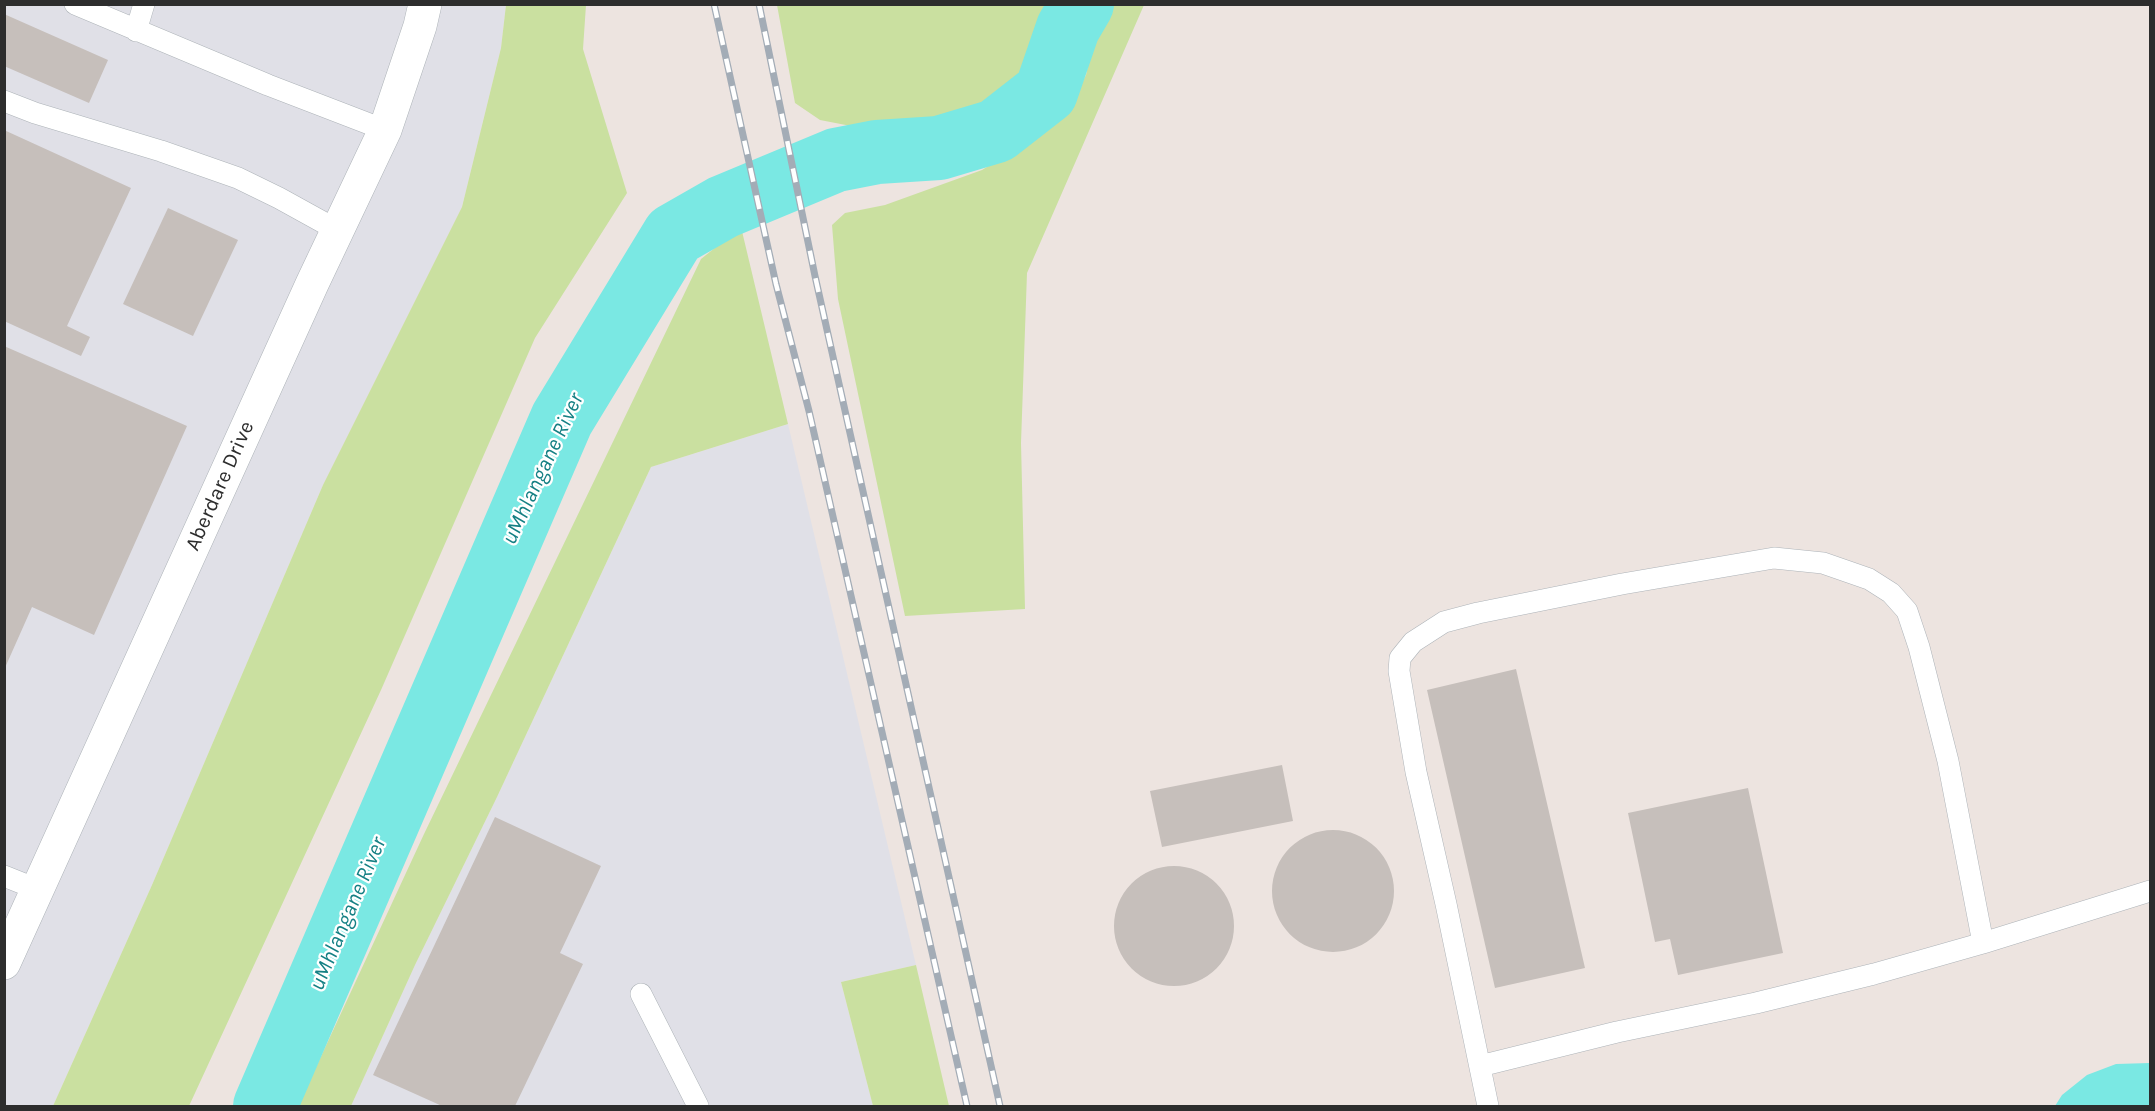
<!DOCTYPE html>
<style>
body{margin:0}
#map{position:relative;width:2155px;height:1111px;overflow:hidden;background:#ede4e0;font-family:Karla,sans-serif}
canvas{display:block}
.frame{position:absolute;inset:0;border:6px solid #2d2d2d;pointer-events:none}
</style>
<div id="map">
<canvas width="2155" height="1111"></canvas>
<div class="frame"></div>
</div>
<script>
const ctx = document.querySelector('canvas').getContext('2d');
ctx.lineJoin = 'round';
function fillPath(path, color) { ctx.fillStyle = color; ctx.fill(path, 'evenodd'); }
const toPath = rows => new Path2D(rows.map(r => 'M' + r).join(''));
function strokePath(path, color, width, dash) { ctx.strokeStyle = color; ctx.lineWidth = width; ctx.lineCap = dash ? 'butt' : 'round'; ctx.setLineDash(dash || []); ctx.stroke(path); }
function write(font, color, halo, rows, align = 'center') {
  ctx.font = font + ' Karla,sans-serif'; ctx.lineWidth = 4.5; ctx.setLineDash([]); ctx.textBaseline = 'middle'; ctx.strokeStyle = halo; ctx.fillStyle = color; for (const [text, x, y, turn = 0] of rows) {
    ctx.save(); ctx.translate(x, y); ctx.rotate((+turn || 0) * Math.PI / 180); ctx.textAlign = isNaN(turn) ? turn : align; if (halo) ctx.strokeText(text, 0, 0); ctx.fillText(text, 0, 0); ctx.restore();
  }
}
fillPath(toPath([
 [5,5,506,5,501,48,462,207,323,485,152,885,53,1106,5,1106],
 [788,424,916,965,841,982,873,1106,351,1106,415,965,497,797,651,467]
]), '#e0e0e7');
fillPath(toPath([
 [506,5,586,5,583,49,627,193,535,338,381,690,189,1106,53,1106,152,885,323,485,462,207,501,48],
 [777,5,777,4,1051,5,1032,62,1018,84,973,111,887,133,820,120,795,103],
 [1102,5,1144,5,1027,273,1021,443,1025,609,905,616,838,299,832,225,845,213,885,205,982,170,1051,127,1072,102,1086,75,1097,20],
 [741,227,788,424,651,467,497,797,415,965,351,1106,298,1106,424,834,701,259],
 [916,965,949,1106,873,1106,841,982]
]), '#cae0a0');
fillPath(toPath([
 [2150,1063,2150,1106,2055,1106,2062,1095,2087,1075,2116,1064]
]), '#7ae8e3');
strokePath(toPath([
 [265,1106,562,419,674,235,723,207,836,160,877,152,939,148,996,131,1046,92,1068,28,1082,4]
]), '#7ae8e3', 64);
fillPath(toPath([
 [4,14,108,60,89,103,4,66],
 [4,130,131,188,67,326,90,337,81,356,4,321],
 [168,208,238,240,193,336,123,304],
 [4,346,187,426,94,635,32,607,4,670],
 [1516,669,1585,968,1495,988,1427,690],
 [1282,765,1293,821,1162,847,1150,791],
 [1748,788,1783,953,1678,975,1670,939,1655,942,1628,813],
 [495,817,601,866,560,953,583,964,515,1106,442,1106,373,1075],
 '1272 891a61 61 0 1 1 122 0a61 61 0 1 1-122 0Z',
 '1114 926a60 60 0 1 1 120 0a60 60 0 1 1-120 0Z'
]), '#c6bfbb');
const service = toPath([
 [75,4,268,85,385,130],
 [136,31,144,4],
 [4,101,35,113,161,151,238,178,279,198,337,230],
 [4,876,39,890],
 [641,994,698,1106],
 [1480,1066,1617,1032,1756,1003,1874,974,1983,943,2150,891],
 [1488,1106,1446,904,1416,772,1399,671,1400,658,1413,642,1444,622,1478,613,1622,584,1774,558,1823,563,1869,579,1891,593,1907,611,1919,647,1948,761,1983,943]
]);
const minor = toPath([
 [4,963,312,284,385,130,420,26,425,4]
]);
strokePath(service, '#adb3b8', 22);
strokePath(minor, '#adb3b8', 34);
strokePath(service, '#fff', 21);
strokePath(minor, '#fff', 33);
const rail = toPath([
 [714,4,776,284,809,411,967,1106],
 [759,4,815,276,1000,1106]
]);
strokePath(rail, '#a3acb6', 7);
strokePath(rail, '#fff', 4.5, [14]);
write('21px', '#2d2d2d', '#fff', [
 ["Aberdare Drive",220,486,-66]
]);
write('italic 22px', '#158084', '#fff', [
 ["uMhlangane River",543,469,-65],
 ["uMhlangane River",348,914,-67]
]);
</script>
